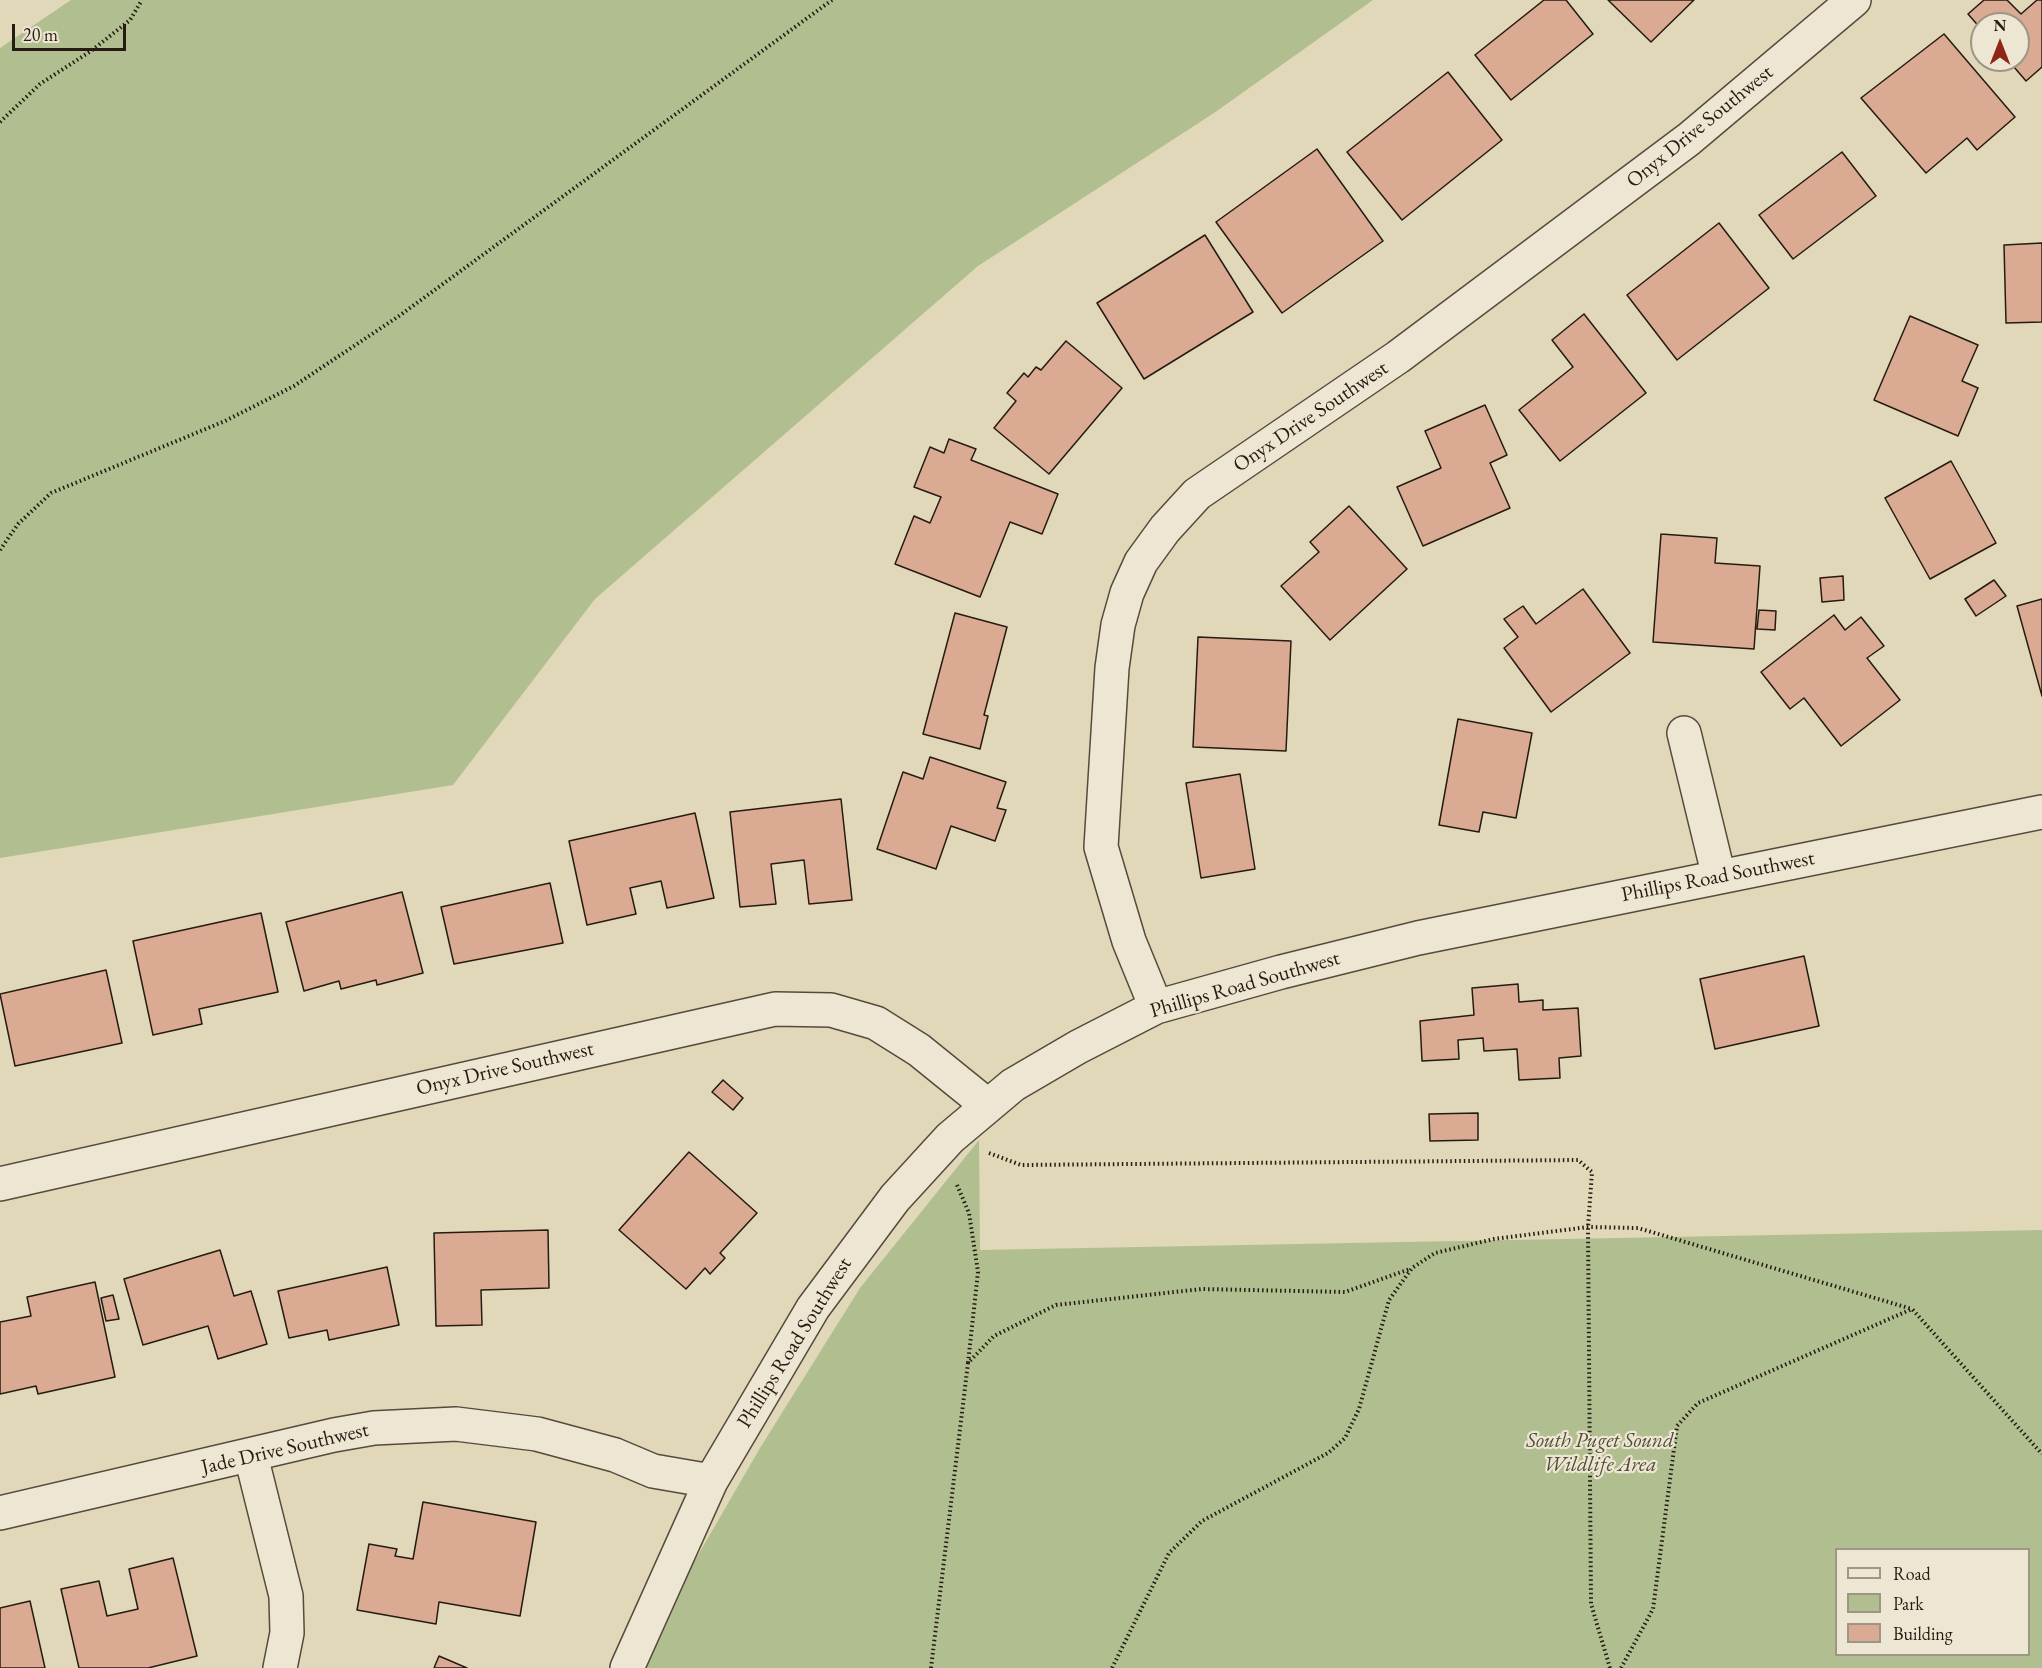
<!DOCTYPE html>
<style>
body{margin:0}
#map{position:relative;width:2042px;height:1668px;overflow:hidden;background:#e1d8b9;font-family:"EB Garamond",serif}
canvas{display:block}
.legend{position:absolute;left:1835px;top:1548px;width:195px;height:108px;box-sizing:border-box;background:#ece6d2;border:2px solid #9d9585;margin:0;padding:8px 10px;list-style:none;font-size:18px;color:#261b12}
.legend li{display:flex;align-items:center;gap:12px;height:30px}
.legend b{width:30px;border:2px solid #9d9585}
.north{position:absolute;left:1970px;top:12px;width:60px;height:60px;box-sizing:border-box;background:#ece6d2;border:2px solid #9d9585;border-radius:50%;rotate:0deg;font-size:16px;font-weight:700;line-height:24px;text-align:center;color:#261b12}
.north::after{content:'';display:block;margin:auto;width:21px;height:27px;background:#8f2418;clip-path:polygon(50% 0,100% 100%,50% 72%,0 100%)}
.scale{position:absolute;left:12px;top:24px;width:114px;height:27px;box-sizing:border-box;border:3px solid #261b12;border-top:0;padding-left:8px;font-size:18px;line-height:21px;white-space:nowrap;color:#261b12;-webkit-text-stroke:4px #ece6d2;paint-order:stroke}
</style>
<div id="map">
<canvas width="2042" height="1668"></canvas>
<ul class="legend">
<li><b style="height:8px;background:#ece6d2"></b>Road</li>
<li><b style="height:16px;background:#b1bf90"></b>Park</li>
<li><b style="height:16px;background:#daaa92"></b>Building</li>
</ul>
<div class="north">N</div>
<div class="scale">20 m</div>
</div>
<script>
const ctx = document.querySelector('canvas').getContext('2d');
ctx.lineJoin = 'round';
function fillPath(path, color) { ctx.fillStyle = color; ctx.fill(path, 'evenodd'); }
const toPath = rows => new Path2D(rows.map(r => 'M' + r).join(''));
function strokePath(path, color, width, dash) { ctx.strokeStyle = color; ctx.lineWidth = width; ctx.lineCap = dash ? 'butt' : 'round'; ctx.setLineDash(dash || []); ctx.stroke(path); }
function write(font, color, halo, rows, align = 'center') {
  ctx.font = font + ' "EB Garamond",serif'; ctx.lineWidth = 4.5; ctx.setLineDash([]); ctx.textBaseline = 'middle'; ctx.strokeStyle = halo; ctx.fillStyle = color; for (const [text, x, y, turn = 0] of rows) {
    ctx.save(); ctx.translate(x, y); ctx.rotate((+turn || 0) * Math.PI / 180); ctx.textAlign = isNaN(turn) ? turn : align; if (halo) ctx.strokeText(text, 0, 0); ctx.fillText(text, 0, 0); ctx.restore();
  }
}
fillPath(toPath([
 [71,0,1373,0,1214,113,978,266,595,599,453,785,0,858,0,48],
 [979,1140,980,1250,2042,1230,2042,1668,644,1668,668,1607,760,1448,860,1288],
 [1836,1550,2028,1550,2028,1654,1836,1654]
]), '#b1bf90');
const building = toPath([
 [1544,0,1566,0,1593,34,1511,100,1475,55,1544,0],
 [1608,0,1694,0,1651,42,1608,0],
 [1984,0,2007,0,2021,14,2037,0,2042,0,2042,67,2026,81,2008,60,2018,60,2018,24,1982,24,1982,30,1968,14,1984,0],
 [1944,34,2015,117,1977,150,1967,138,1926,173,1861,98,1944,34],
 [1448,72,1502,140,1402,220,1347,152,1448,72],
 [1317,149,1383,241,1282,313,1216,222,1317,149],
 [1842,152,1876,196,1793,259,1759,215,1842,152],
 [1719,223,1769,288,1677,360,1627,295,1719,223],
 [1205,235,1253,312,1144,379,1097,303,1205,235],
 [2042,243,2042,322,2006,323,2004,245,2042,243],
 [1584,314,1646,393,1560,461,1519,410,1573,367,1552,340,1584,314],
 [1910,316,1978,345,1962,381,1978,388,1958,436,1874,400,1910,316],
 [1066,341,1122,388,1049,474,994,428,1016,401,1007,393,1024,373,1028,377,1036,367,1041,370,1066,341],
 [1485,405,1507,455,1490,463,1510,508,1423,546,1397,487,1441,468,1425,431,1485,405],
 [949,439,976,449,971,460,1058,494,1042,534,1010,522,980,597,895,564,914,516,930,523,941,497,914,487,930,447,944,453,949,439],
 [1951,461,1996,543,1930,579,1885,498,1951,461],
 [1349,506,1407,569,1330,640,1281,586,1319,552,1310,542,1349,506],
 [1661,534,1717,538,1715,563,1760,566,1754,649,1653,642,1661,534],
 [1843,576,1844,600,1822,602,1820,578,1843,576],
 [1994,580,2006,596,1976,616,1965,599,1994,580],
 [1583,589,1630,653,1551,712,1504,648,1518,637,1504,619,1523,606,1536,624,1583,589],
 [2042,599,2042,696,2017,606,2042,599],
 [1759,610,1776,611,1775,630,1757,629,1759,610],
 [955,613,1007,627,984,715,988,716,980,749,923,734,955,613],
 [1834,615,1845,630,1861,617,1884,646,1867,658,1900,700,1841,746,1804,698,1790,709,1761,672,1834,615],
 [1198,637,1291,641,1286,751,1193,747,1198,637],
 [1458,719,1532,733,1516,818,1483,812,1479,832,1439,825,1458,719],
 [930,757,1006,782,997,808,1006,810,995,841,951,826,936,869,877,849,903,772,923,779,930,757],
 [1240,774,1255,869,1201,878,1186,783,1240,774],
 [841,799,852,900,809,904,804,860,771,864,776,904,740,907,730,812,841,799],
 [695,813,714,898,667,908,661,881,630,888,636,914,587,925,569,841,695,813],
 [550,883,563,943,454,964,441,907,550,883],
 [402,892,423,973,377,985,376,980,341,989,339,981,304,991,286,922,402,892],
 [261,913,278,992,199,1009,202,1024,153,1035,133,941,261,913],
 [1804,956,1819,1026,1715,1049,1700,979,1804,956],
 [106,970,122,1043,15,1066,0,994,106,970],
 [1518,984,1519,1002,1543,1000,1543,1010,1578,1008,1581,1056,1559,1058,1560,1078,1519,1080,1517,1049,1484,1051,1483,1038,1458,1040,1459,1059,1422,1061,1420,1021,1474,1015,1472,988,1518,984],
 [723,1080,743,1098,733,1110,712,1092,723,1080],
 [1478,1113,1478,1140,1430,1141,1429,1114,1478,1113],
 [689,1152,757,1213,720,1253,725,1258,710,1274,705,1268,686,1289,619,1230,689,1152],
 [548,1230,549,1288,481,1290,482,1325,436,1326,434,1233,548,1230],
 [220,1250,234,1296,251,1291,267,1344,218,1359,208,1326,143,1345,124,1279,220,1250],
 [387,1267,399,1325,329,1340,327,1330,289,1338,278,1291,387,1267],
 [95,1282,115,1377,38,1394,36,1386,0,1394,0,1322,31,1316,27,1297,95,1282],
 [113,1295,119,1319,106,1321,101,1298,113,1295],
 [423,1502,536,1522,520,1616,439,1602,436,1624,357,1610,369,1544,397,1549,395,1556,413,1559,423,1502],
 [173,1558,197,1656,148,1668,79,1668,61,1589,99,1581,107,1616,138,1609,129,1569,173,1558],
 [30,1601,45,1668,0,1668,0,1608,30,1601],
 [439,1656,467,1668,434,1668,439,1656]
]);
fillPath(building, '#daaa92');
strokePath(building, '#261b12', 1.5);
const minor = toPath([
 [1684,733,1719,877],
 [1156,1007,1129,941,1101,847,1112,668,1118,625,1127,593,1141,562,1165,529,1197,494,1398,357,1689,139,1854,0],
 [0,1184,775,1009,831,1010,876,1023,919,1050,987,1105],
 [251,1456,286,1596,287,1633,280,1668],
 [0,1513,334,1435,374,1428,456,1424,537,1434,615,1455,653,1471,711,1481],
 [627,1668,711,1481,813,1308,895,1198,950,1138,1013,1085,1078,1047,1156,1007,1281,972,1418,938,2042,812]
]);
strokePath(minor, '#554a3c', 36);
strokePath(toPath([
 [0,122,40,84,91,51,130,20,142,0],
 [0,550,18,524,51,493,225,421,294,386,399,316,832,0],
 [989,1153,1021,1165,1578,1160,1592,1172,1588,1227,1591,1604,1610,1668],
 [957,1185,969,1213,978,1272,968,1363],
 [931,1668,968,1363,994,1336,1056,1305,1202,1289,1345,1292,1410,1269],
 [1112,1668,1169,1553,1202,1521,1328,1453,1345,1438,1359,1409,1389,1300,1412,1268,1435,1253,1494,1239,1588,1227,1638,1228,1912,1309],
 [1621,1668,1653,1609,1677,1426,1698,1403,1912,1309,2042,1454]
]), '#261b12', 4, [1.5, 3]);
strokePath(minor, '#ece6d2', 33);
write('21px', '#261b12', '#ece6d2', [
 ["Onyx Drive Southwest",1700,127,-39],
 ["Onyx Drive Southwest",1311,417,-34],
 ["Phillips Road Southwest",1718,877,-11],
 ["Phillips Road Southwest",1245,985,-16],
 ["Onyx Drive Southwest",505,1069,-13],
 ["Phillips Road Southwest",795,1343,-58],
 ["Jade Drive Southwest",285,1449,-13]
]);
write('italic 21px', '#504c38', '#ece6d2', [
 ["South Puget Sound",1600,1441],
 ["Wildlife Area",1600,1465]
]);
</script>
